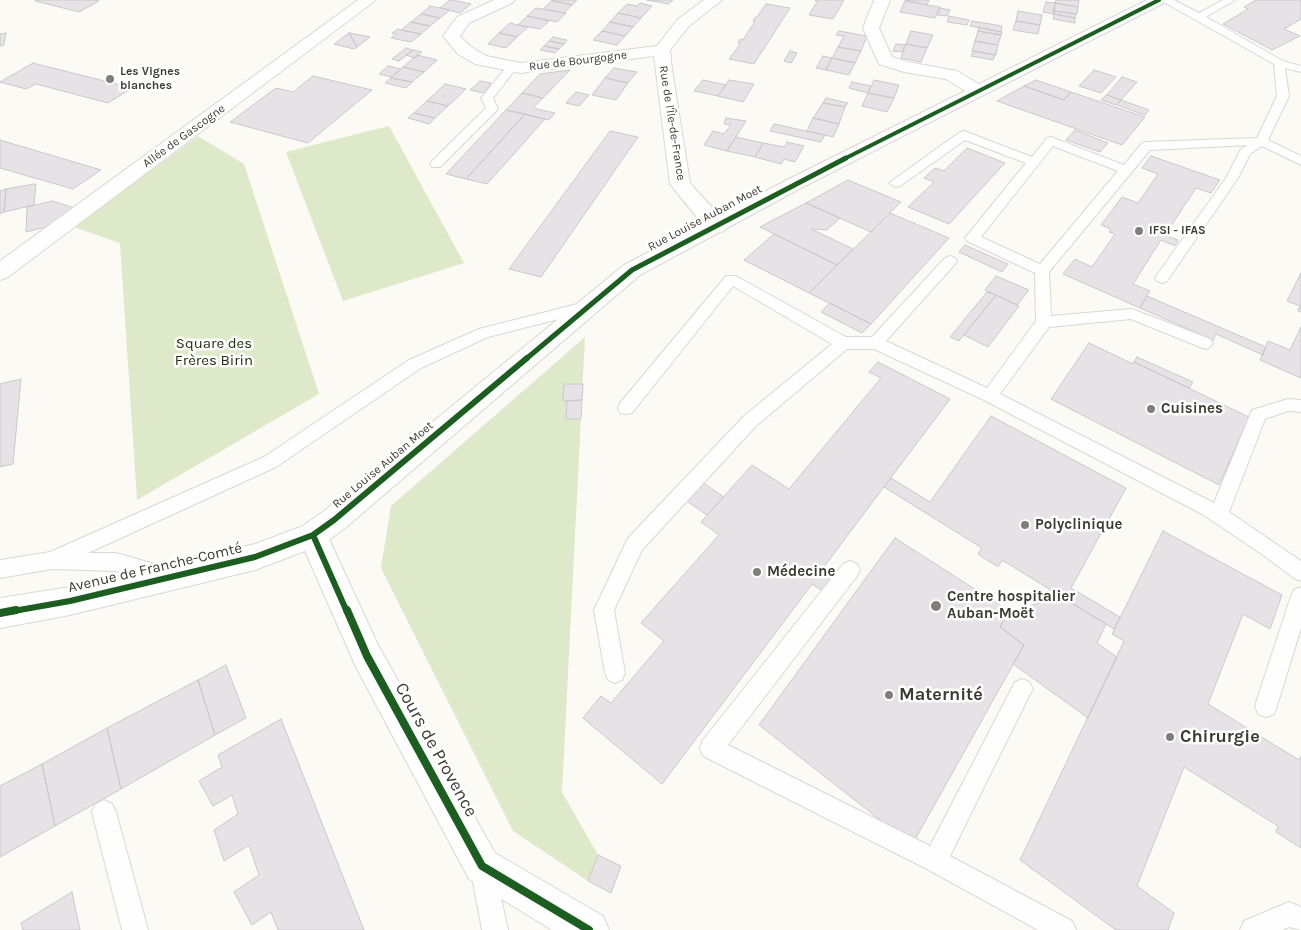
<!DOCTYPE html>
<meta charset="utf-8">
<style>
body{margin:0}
canvas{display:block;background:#fbfaf5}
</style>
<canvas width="1301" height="930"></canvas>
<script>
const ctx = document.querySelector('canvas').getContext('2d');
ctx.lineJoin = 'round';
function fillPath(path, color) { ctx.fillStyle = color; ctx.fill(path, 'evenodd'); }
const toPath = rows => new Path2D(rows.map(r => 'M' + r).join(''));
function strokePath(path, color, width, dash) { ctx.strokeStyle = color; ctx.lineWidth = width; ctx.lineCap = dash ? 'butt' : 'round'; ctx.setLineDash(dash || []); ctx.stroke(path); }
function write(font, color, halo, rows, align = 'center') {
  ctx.font = font + ' Karla,sans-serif'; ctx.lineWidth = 5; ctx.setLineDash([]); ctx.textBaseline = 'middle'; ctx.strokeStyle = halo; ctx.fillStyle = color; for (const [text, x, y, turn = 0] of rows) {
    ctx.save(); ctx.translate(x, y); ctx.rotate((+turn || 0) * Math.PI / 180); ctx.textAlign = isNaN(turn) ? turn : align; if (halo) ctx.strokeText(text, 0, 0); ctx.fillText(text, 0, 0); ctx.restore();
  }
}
fillPath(toPath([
 [389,126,464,263,343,301,286,152],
 [198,136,244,164,319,394,137,500,120,243,74,227],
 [585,337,562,792,598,855,588,881,513,831,381,568,391,506]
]), '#dde9c9');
const building = toPath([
 [37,0,95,0,99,1,79,12,35,1,37,0],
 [450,0,452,0,471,4,460,13,440,8,450,0],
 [552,0,577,0,572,5,552,0],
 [647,0,673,0,669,4,647,0],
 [815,0,844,0,833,19,809,15,817,2,815,0],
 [905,0,929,0,927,5,905,0],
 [1056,0,1079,0,1078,7,1055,3,1056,0],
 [1256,0,1301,0,1301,19,1284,29,1300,36,1272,50,1223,24,1248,9,1244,7,1256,0],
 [552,1,572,5,564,13,543,9,552,1],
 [905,1,927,5,940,7,935,18,900,12,905,1],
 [1046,2,1055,3,1054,14,1043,12,1046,2],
 [640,3,652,6,641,18,618,13,627,4,637,6,640,3],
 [1055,3,1078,7,1077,14,1053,11,1055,3],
 [766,4,790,8,754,64,729,59,740,44,738,43,740,39,743,40,755,21,753,21,755,17,757,17,766,4],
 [430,6,450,10,440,18,421,14,430,6],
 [536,8,564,13,566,13,557,22,527,16,536,8],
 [940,8,950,10,947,16,937,15,940,8],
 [1018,11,1042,15,1040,25,1016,21,1018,11],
 [1055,11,1076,14,1075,18,1054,14,1055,11],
 [618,13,641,18,633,27,610,22,618,13],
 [421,14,440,18,430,26,411,22,421,14],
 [1054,14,1075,18,1075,23,1053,19,1054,14],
 [527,16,549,21,540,29,518,25,527,16],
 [949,16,969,20,967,25,947,22,949,16],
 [972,21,1002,26,1001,32,970,26,972,21],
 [1016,21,1040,25,1038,34,1013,30,1016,21],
 [411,22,430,26,421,34,401,30,411,22],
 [610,22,633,27,625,36,602,31,610,22],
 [510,23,518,25,528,27,517,37,499,33,510,23],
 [979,27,1002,32,1001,35,978,31,979,27],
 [398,29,401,30,421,34,411,42,391,38,396,34,392,33,398,29],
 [602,31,625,36,617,45,593,40,602,31],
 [839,31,867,36,861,51,838,47,844,36,836,35,839,31],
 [911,31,933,35,927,48,906,44,911,31],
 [978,31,1001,35,998,45,975,41,978,31],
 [6,33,4,45,0,46,0,34,6,33],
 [349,33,350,33,370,37,357,47,349,33],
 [349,33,357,47,354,49,334,44,349,33],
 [499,33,517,37,506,48,488,44,499,33],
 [553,37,567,40,564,44,549,41,553,37],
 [549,41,564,44,559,49,544,46,549,41],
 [975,41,998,45,996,55,972,51,975,41],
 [896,44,905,45,902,52,893,51,896,44],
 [906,44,927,48,921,62,901,58,906,44],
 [544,46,559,49,555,53,540,50,544,46],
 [838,47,861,51,855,63,832,58,838,47],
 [406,48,413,50,399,61,392,59,406,48],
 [413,50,422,52,415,58,406,55,413,50],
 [790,51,797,53,791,63,784,61,790,51],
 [973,51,995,55,993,60,971,56,973,51],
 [417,55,437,60,424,72,403,67,417,55],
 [823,56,832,58,826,70,816,68,823,56],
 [832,58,855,63,849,75,826,70,832,58],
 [33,63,132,88,108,103,36,84,26,89,0,82,33,63],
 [388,66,401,69,392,77,379,74,388,66],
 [403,67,424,72,412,82,391,78,403,67],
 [614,68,637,72,628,83,605,78,614,68],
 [570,70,543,98,522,93,540,74,570,70],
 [1094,70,1116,77,1101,93,1079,86,1094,70],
 [313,76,372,90,308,143,230,122,276,88,293,92,313,76],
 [1122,77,1137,82,1121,100,1107,95,1122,77],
 [391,78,412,82,406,88,385,83,391,78],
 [605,78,628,83,616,100,592,95,605,78],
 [703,80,726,85,718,96,694,91,703,80],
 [729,80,754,84,743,102,718,96,729,80],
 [874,80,899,85,894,98,868,93,874,80],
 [1036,80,1071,92,1064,100,1024,86,1036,80],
 [480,81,491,83,484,93,470,90,480,81],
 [852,82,871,86,868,93,849,88,852,82],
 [445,84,466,89,448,106,427,101,445,84],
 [1024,86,1064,100,1071,92,1145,117,1122,145,997,101,1024,86],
 [576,92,589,95,579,106,566,103,576,92],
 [522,93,543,98,533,108,555,113,549,120,506,110,522,93],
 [868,93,894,98,887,112,862,106,868,93],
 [1106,95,1107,95,1121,100,1116,105,1101,100,1106,95],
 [826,98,848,103,845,107,823,103,826,98],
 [1121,100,1149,110,1145,115,1117,105,1121,100],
 [427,101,448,106,435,118,414,113,427,101],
 [823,103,845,107,839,124,813,118,823,103],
 [506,110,525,114,466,179,446,174,506,110],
 [414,113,435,118,429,124,408,118,414,113],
 [525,114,545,119,487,184,466,179,525,114],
 [726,118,746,121,727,151,704,145,713,131,724,134,731,125,724,124,726,118],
 [813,118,839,124,833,137,807,131,813,118],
 [774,124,797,129,825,135,821,142,770,131,774,124],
 [1075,130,1108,143,1100,152,1066,140,1075,130],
 [610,131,638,137,541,277,509,269,610,131],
 [736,137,763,143,755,157,727,151,736,137],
 [0,140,101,170,73,189,0,168,0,140],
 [787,142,804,146,795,162,784,159,781,164,755,157,763,143,785,147,787,142],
 [967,148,1005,163,949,224,908,207,934,182,924,178,935,168,944,171,967,148],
 [1151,156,1220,180,1211,193,1196,188,1165,235,1178,240,1175,246,1161,240,1133,284,1150,291,1140,308,1063,274,1075,259,1092,267,1115,234,1109,232,1111,229,1101,225,1122,197,1138,203,1158,174,1142,168,1151,156],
 [848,180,901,202,871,232,806,203,848,180],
 [34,184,36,184,34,205,4,212,6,189,34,184],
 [6,189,4,212,0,214,0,191,6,189],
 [52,201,75,208,50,226,26,232,27,207,52,201],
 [806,203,840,218,827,230,811,229,853,249,837,265,760,227,806,203],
 [890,213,949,238,871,324,809,293,890,213],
 [774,234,837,265,809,293,744,260,774,234],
 [965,245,1008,264,1002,272,959,252,965,245],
 [1301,273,1301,312,1298,311,1300,306,1287,301,1301,273],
 [996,276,1029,290,1017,305,985,290,996,276],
 [987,292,996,295,964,335,959,341,950,337,987,292],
 [996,295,1019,306,988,347,964,335,996,295],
 [1147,296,1266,347,1263,355,1216,334,1213,340,1140,308,1147,296],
 [830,303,871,324,862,333,821,312,830,303],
 [1301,327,1301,378,1260,360,1268,341,1290,350,1301,327],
 [1089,343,1133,364,1134,362,1249,417,1219,485,1051,399,1089,343],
 [1137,357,1193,382,1189,388,1134,362,1137,357],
 [878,362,950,399,823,568,834,575,823,591,812,584,662,784,583,718,601,696,611,703,664,641,641,623,719,535,701,522,752,465,789,489,881,378,869,372,878,362],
 [21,379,13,464,0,467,0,384,21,379],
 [564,384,583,384,582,400,563,401,564,384],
 [582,400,581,419,566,419,567,401,582,400],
 [991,416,1126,488,1071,588,1120,617,1114,629,1002,560,998,567,978,554,982,548,884,487,891,478,930,502,991,416],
 [692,475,724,497,707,515,675,493,692,475],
 [1163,531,1282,595,1270,629,1243,614,1208,704,1299,760,1301,756,1301,848,1276,832,1278,826,1184,767,1137,886,1174,913,1168,930,1116,930,1020,860,1124,641,1112,634,1163,531],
 [895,538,1009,611,1000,627,1024,645,912,845,759,725,895,538],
 [1050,590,1106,624,1097,643,1117,657,1088,718,1013,664,1024,645,1000,627,1009,611,1040,603,1050,590],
 [226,665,246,718,215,735,198,680,226,665],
 [198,680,215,735,121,789,107,728,198,680],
 [281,719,364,930,278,930,271,912,252,925,234,892,259,875,249,845,224,861,214,830,238,814,232,795,213,806,199,781,222,767,218,755,281,719],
 [107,728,121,789,55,826,42,764,107,728],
 [42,764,55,826,0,857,0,786,42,764],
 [598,855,621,866,611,893,588,881,598,855],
 [72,892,80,930,23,930,21,923,72,892]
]);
fillPath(building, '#e6e2e5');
strokePath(building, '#cbc8ca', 1);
const service = toPath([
 [1160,0,1174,0,1199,13,1223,0,1235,0,1206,17,1283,61,1301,66,1301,72,1285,68,1289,96,1268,140,1301,156,1301,165,1262,146,1250,154,1238,178,1167,281,1162,283,1157,281,1155,278,1157,275,1226,178,1241,149,1247,145,1150,150,1049,272,1051,316,1132,309,1210,339,1213,343,1210,347,1205,349,1200,347,1131,319,1049,327,1000,394,1214,503,1252,410,1288,399,1301,400,1301,412,1288,411,1265,419,1229,512,1301,561,1301,581,1294,578,1263,555,1202,514,984,400,874,349,847,349,756,426,642,550,614,610,625,673,622,680,615,683,608,680,605,673,594,610,628,538,744,416,832,344,733,286,632,413,626,414,620,413,618,408,620,403,726,276,736,276,846,337,872,337,945,258,950,256,955,258,957,261,955,264,886,341,987,388,1036,321,1035,273,967,241,965,238,1026,163,965,140,900,186,895,187,889,183,960,132,964,131,1032,157,1047,138,1051,137,1124,165,1142,143,1146,142,1257,138,1277,96,1274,64,1160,0],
 [1053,146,1118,171,1040,264,981,237,1053,146],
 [513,63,518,66,493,98,498,109,440,167,432,167,430,164,432,161,486,108,481,98,509,64,513,63],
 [589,301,594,302,596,306,594,310,488,337,421,368,276,467,88,553,116,553,165,567,172,570,175,576,172,582,165,585,116,571,52,569,0,578,0,560,50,552,264,457,409,360,479,329,589,301],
 [850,561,857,564,860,570,857,576,728,745,930,846,1015,682,1022,679,1029,682,1033,689,1029,696,950,856,1072,921,1076,930,1038,930,927,869,703,756,700,748,703,740,843,564,850,561],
 [1301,587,1301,628,1277,706,1274,714,1266,717,1258,714,1255,706,1291,596,1294,590,1301,587],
 [104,800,112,804,116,812,148,930,122,930,92,812,96,804,104,800],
 [482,854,491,857,494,866,508,930,482,930,470,866,473,857,482,854],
 [1289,902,1301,907,1301,930,1289,927,1282,930,1240,930,1244,921,1289,902]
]);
const minor = toPath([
 [358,0,376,0,8,277,0,280,0,261,358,0],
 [494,0,515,0,512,3,469,23,460,36,470,46,486,56,521,63,657,46,677,20,704,0,722,0,689,26,670,50,672,70,690,183,724,221,727,226,724,231,716,233,708,231,670,184,654,56,521,73,475,64,458,54,443,36,457,17,494,0],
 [874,0,890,0,879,28,892,57,908,62,957,71,984,87,987,91,984,95,978,96,972,95,946,79,904,72,879,64,863,28,874,0],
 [313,522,323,526,378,645,495,853,603,916,609,930,552,930,469,879,356,667,298,535,303,526,313,522]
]);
const tertiary = toPath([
 [1147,0,1167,0,1164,3,801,188,640,275,344,529,323,544,255,570,70,615,0,628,0,598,70,587,255,544,303,526,324,511,624,265,787,180,1147,0]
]);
strokePath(service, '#d9d8d1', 2);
strokePath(minor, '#d9d8d1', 2);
strokePath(tertiary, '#d9d8d1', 2);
fillPath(service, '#fefefe');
fillPath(minor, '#fefefe');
fillPath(tertiary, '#fefefe');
strokePath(toPath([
 [844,159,1159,0]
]), '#1b5e20', 4);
strokePath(toPath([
 [526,359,632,270,846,158]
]), '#1b5e20', 5);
strokePath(toPath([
 [313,535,347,612],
 [8,612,70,601,255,557,313,535,334,520,527,358]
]), '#1b5e20', 6);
strokePath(toPath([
 [347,610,367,656,482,866,589,930],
 [0,613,16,610]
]), '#1b5e20', 8);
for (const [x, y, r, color] of [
 [110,79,5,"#807e76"],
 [1139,231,5,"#807e76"],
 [1151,409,5,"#807e76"],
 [1025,525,5,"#807e76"],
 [757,572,5,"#807e76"],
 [936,606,6,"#807e76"],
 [889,695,5,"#807e76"],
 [1170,737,5,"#807e76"]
]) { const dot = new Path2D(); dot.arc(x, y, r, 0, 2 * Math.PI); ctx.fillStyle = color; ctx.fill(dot); strokePath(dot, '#fff', 2); }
write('12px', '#3e3b31', '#fff', [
 ["Rue de Bourgogne",578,61,-7],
 ["Rue de l'Île-de-France",672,123,81],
 ["Allée de Gascogne",184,136,-36],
 ["Rue Louise Auban Moet",705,218,-28],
 ["Rue Louise Auban Moet",383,465,-40]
]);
write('bold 12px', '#3e3b31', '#fff', [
 ["Les Vignes",120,72],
 ["blanches",120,86],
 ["IFSI - IFAS",1149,231]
], 'left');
write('15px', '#232f0f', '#fff', [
 ["Square des",214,344],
 ["Frères Birin",214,361]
]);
write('bold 15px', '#3e3b31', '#fff', [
 ["Cuisines",1161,409],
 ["Polyclinique",1035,525],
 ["Médecine",767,572],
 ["Centre hospitalier",947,597],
 ["Auban-Moët",947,614]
], 'left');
write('15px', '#3e3b31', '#fff', [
 ["Avenue de Franche-Comté",155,568,-13]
]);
write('bold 18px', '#3e3b31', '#fff', [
 ["Maternité",899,695],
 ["Chirurgie",1180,737]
], 'left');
write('18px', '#3e3b31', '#fff', [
 ["Cours de Provence",436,750,61]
]);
</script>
